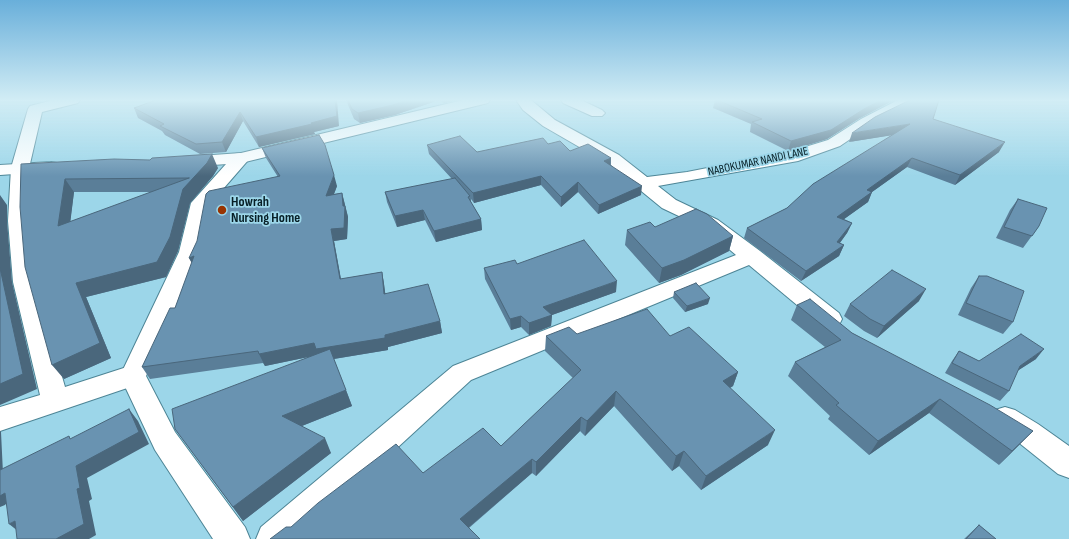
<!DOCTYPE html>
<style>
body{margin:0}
canvas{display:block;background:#9cd6e9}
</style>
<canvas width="1069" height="539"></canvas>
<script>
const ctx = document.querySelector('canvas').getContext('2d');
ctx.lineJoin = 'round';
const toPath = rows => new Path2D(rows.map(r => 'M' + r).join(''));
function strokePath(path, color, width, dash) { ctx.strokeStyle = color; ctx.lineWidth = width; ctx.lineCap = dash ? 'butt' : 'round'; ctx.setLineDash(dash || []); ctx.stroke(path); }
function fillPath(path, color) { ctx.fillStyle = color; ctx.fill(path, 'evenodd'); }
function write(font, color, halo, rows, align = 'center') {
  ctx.font = font + ' "Sofia Sans Condensed",sans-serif'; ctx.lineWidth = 3.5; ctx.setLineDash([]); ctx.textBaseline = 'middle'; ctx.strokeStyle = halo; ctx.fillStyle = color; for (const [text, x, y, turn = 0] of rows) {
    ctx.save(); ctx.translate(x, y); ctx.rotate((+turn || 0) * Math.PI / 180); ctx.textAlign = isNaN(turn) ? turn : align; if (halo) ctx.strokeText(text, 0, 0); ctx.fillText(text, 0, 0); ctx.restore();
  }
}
const minor = toPath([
 [53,100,80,100,78,103,42,112,29,168,28,221,35,282,65,387,133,365,142,369,146,376,142,383,0,431,0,407,40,395,13,282,8,221,11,168,28,109,30,106,53,100],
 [516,100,531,100,555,120,619,155,647,177,687,172,789,152,828,140,861,119,898,100,917,100,915,103,871,125,840,146,798,161,658,186,676,200,718,220,760,251,839,313,842,319,839,325,830,328,821,325,749,265,471,380,298,539,256,539,261,527,453,366,736,255,704,228,662,208,607,163,543,126,523,110,516,100],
 [561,100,581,100,602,110,605,113,602,116,592,116,563,103,561,100],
 [1005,407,1015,410,1038,424,1069,446,1069,478,1058,474,1018,442,995,428,991,419,995,410,1005,407]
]);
const tertiary = toPath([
 [241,153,247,154,250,158,210,204,201,252,146,376,175,432,245,527,250,539,213,539,155,450,120,376,179,252,191,203,235,154,241,153]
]);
const secondary = toPath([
 [463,100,490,100,488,103,241,163,185,167,179,166,176,162,179,158,185,157,241,153,463,100],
 [51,162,57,163,60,167,57,171,0,175,0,165,51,162]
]);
strokePath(minor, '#4d8596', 2);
strokePath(tertiary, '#4d8596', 2);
strokePath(secondary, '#4d8596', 2);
fillPath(minor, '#fff');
fillPath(tertiary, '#fff');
fillPath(secondary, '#fff');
fillPath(toPath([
 [156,100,339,126,314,132,315,134,259,147,243,121,226,152,200,154,165,135,162,131,138,118,134,108],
 [346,100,439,100,395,115,360,123,354,119],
 [439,100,457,100,444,103],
 [715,100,894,100,860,118,827,139,788,151,750,132,751,124,713,108],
 [933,119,999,152,955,185,907,167,872,192,868,202,844,219,852,223,847,233,840,243,844,245,839,256,801,281,744,238,747,228,787,208,892,135,849,142],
 [548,144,570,151,611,158,611,165,641,195,598,214,578,192,561,207,541,185,474,203,471,199,471,202,481,219,482,230,436,242,425,220,397,227,387,202,385,192,452,179,429,154,427,145,477,152],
 [262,148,337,186,334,194,342,193,348,217,347,239,334,241,341,279,382,272,384,284,385,293,440,321,442,333,388,347,388,350,334,359,352,406,302,426,331,453,243,521,175,429,308,357,265,366,263,363,150,379,142,367,175,308,192,263,189,258,278,177,266,158],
 [150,160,218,168,213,176,190,203,178,251,166,277,86,297,111,358,64,379,21,164],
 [74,192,152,192,70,222],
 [1018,199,1039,226,1023,248,996,238,1010,210],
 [655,227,733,236,729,251,681,275,659,283,625,245,627,230],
 [517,264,616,292,552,315,551,326,529,335,521,327,511,330,485,279,484,268],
 [979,276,1013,322,1003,334,958,315,971,288],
 [674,292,708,304,685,312,673,298],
 [919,301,877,338,864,331,844,316,850,304],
 [797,305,852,333,1033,431,999,465,929,413,869,455,828,419,830,416,788,376,795,362,825,347,791,320],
 [577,334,670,336,738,372,733,386,730,388,768,445,701,490,679,466,672,471,614,406,585,436,580,431,536,476,532,473,469,528,291,527,423,473,501,446,573,378,545,351,546,336],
 [959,351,979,361,1036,359,1017,371,1009,391,1000,401,945,373,952,361],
 [979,525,996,539,964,539]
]), '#5a7e98');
fillPath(toPath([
 [335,100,337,100,339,126,314,132,315,134,259,147,256,137,311,123],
 [407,100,439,100,395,115,360,123,358,113],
 [443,100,457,100,444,103],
 [881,100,894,100,860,118,827,139,788,151,791,141,864,109],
 [240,112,243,121,226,152,222,142],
 [910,124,906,133,849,142,852,133],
 [1005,142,999,152,955,185,960,175],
 [212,154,218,168,213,176,190,203,178,251,166,277,86,297,111,358,64,379,52,365,76,283,183,189],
 [611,158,610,168,604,161],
 [912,158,907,167,872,192,868,202,833,227,837,217,867,190],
 [334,175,337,186,329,207,326,196],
 [541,176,541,185,474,203,473,193],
 [65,179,74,192,68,241,58,226],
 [578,182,578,192,561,207,561,197],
 [642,186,641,195,598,214,599,205],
 [342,193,348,217,347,239,334,241,343,291,340,279,331,229,343,206],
 [0,195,7,205,7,221,12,282,37,389,0,405],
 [423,210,425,220,397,227,395,216],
 [481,219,482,230,436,242,434,231],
 [852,223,847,233,833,252,837,242],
 [733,236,729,251,681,275,659,283,662,268],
 [844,245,839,256,801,281,806,271],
 [194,256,195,269,189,258],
 [382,272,384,284,387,306,384,294],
 [617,281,616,292,552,315,551,326,529,335,529,323,543,307],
 [926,289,919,301,877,338,884,326],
 [710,298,708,304,685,312,687,306],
 [521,316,521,327,511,330,510,319],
 [440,321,442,333,388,347,388,350,321,361,318,355,265,366,259,354,314,343,385,335],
 [1044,349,1036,359,1011,375,1020,366],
 [738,372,733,386,718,395,723,381],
 [346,390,352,406,289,431,282,416],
 [616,391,614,406,585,436,587,421],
 [940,399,929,413,869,455,878,441],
 [129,409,138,421,149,444,87,478,92,499,89,501,96,535,89,539,56,539,77,489,76,466],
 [581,417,580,431,536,476,536,462],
 [775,430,768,445,701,490,706,476],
 [0,431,1,432,4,494,5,493,11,509,5,504,5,505,0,507],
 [1033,431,999,465,1012,451],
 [325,438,331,453,243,521,233,507],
 [684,451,679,466,672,471,676,456],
 [532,459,532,473,462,533,460,519],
 [15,521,23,535,9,524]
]), '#4a677c');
const building = toPath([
 [156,100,335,100,337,116,311,123,312,124,256,137,240,112,222,142,196,144,160,126,164,124,134,108,156,100],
 [348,100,407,100,393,105,358,113,352,109,348,100],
 [717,100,881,100,864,109,831,130,791,141,752,122,762,119,717,100],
 [910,100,939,100,933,119,1005,142,960,175,912,158,867,190,872,192,837,217,852,223,837,242,844,245,806,271,747,228,787,208,813,184,910,124,852,133,875,117,910,100],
 [319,135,325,145,334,175,326,196,342,193,343,206,345,206,344,228,331,229,340,279,382,272,384,294,428,284,440,321,385,335,385,338,316,349,314,343,259,354,258,351,142,367,170,308,175,308,194,256,189,258,197,241,206,194,209,191,280,176,262,148,319,135],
 [460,136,477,152,543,138,548,144,560,141,570,151,588,144,611,158,604,161,642,186,599,205,578,182,561,197,541,176,473,193,427,145,460,136],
 [212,154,207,163,183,189,170,237,157,262,76,283,100,343,52,365,25,267,20,207,21,164,114,159,150,160,152,158,212,154],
 [189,178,58,226,65,179,189,178],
 [455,178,470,196,468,197,481,219,434,231,423,210,395,216,385,192,455,178],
 [1018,199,1047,208,1039,226,1032,236,1004,227,1018,199],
 [696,209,707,214,733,236,684,260,662,268,627,230,650,222,655,227,696,209],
 [584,240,617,281,543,307,552,315,529,323,521,316,510,319,484,268,515,260,517,264,584,240],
 [0,268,23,374,0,384,0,268],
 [892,270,926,289,884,326,870,319,850,304,892,270],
 [979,276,987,276,1024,291,1013,322,966,303,979,276],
 [696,283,710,298,687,306,674,292,696,283],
 [810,299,852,333,990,405,1033,431,1012,451,940,399,878,441,836,405,839,403,795,362,841,340,797,305,810,299],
 [647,309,670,336,689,327,738,372,723,381,775,430,706,476,684,451,676,456,616,391,587,421,581,417,536,462,532,459,460,519,480,539,270,539,286,527,291,527,318,503,396,444,423,473,483,428,501,446,581,370,546,336,569,327,577,334,647,309],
 [1021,334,1044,349,1020,366,1009,391,952,363,959,351,979,361,1021,334],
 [330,349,346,390,282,416,325,438,233,507,175,429,172,409,330,349],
 [129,409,139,432,76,466,80,488,77,489,84,524,56,539,17,539,15,521,9,524,5,493,0,496,0,470,69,436,70,439,129,409],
 [979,525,996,539,966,539,979,525]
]);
fillPath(building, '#6993b1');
strokePath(building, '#4a677c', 1);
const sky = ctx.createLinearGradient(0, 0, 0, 176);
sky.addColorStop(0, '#69afda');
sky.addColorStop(0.57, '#d2edf5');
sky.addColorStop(1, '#d2edf500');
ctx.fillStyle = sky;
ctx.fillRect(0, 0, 1069, 176);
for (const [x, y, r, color] of [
 [222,210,5,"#993402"]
]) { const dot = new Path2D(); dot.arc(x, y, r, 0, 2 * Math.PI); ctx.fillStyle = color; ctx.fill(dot); strokePath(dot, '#9cd6e9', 1.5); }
write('12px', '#071f26', '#9cd6e9', [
 ["NABOKUMAR NANDI LANE",758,162,-12]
]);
write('bold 14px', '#071f26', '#9cd6e9', [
 ["Howrah",231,202],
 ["Nursing Home",231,218]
], 'left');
</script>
